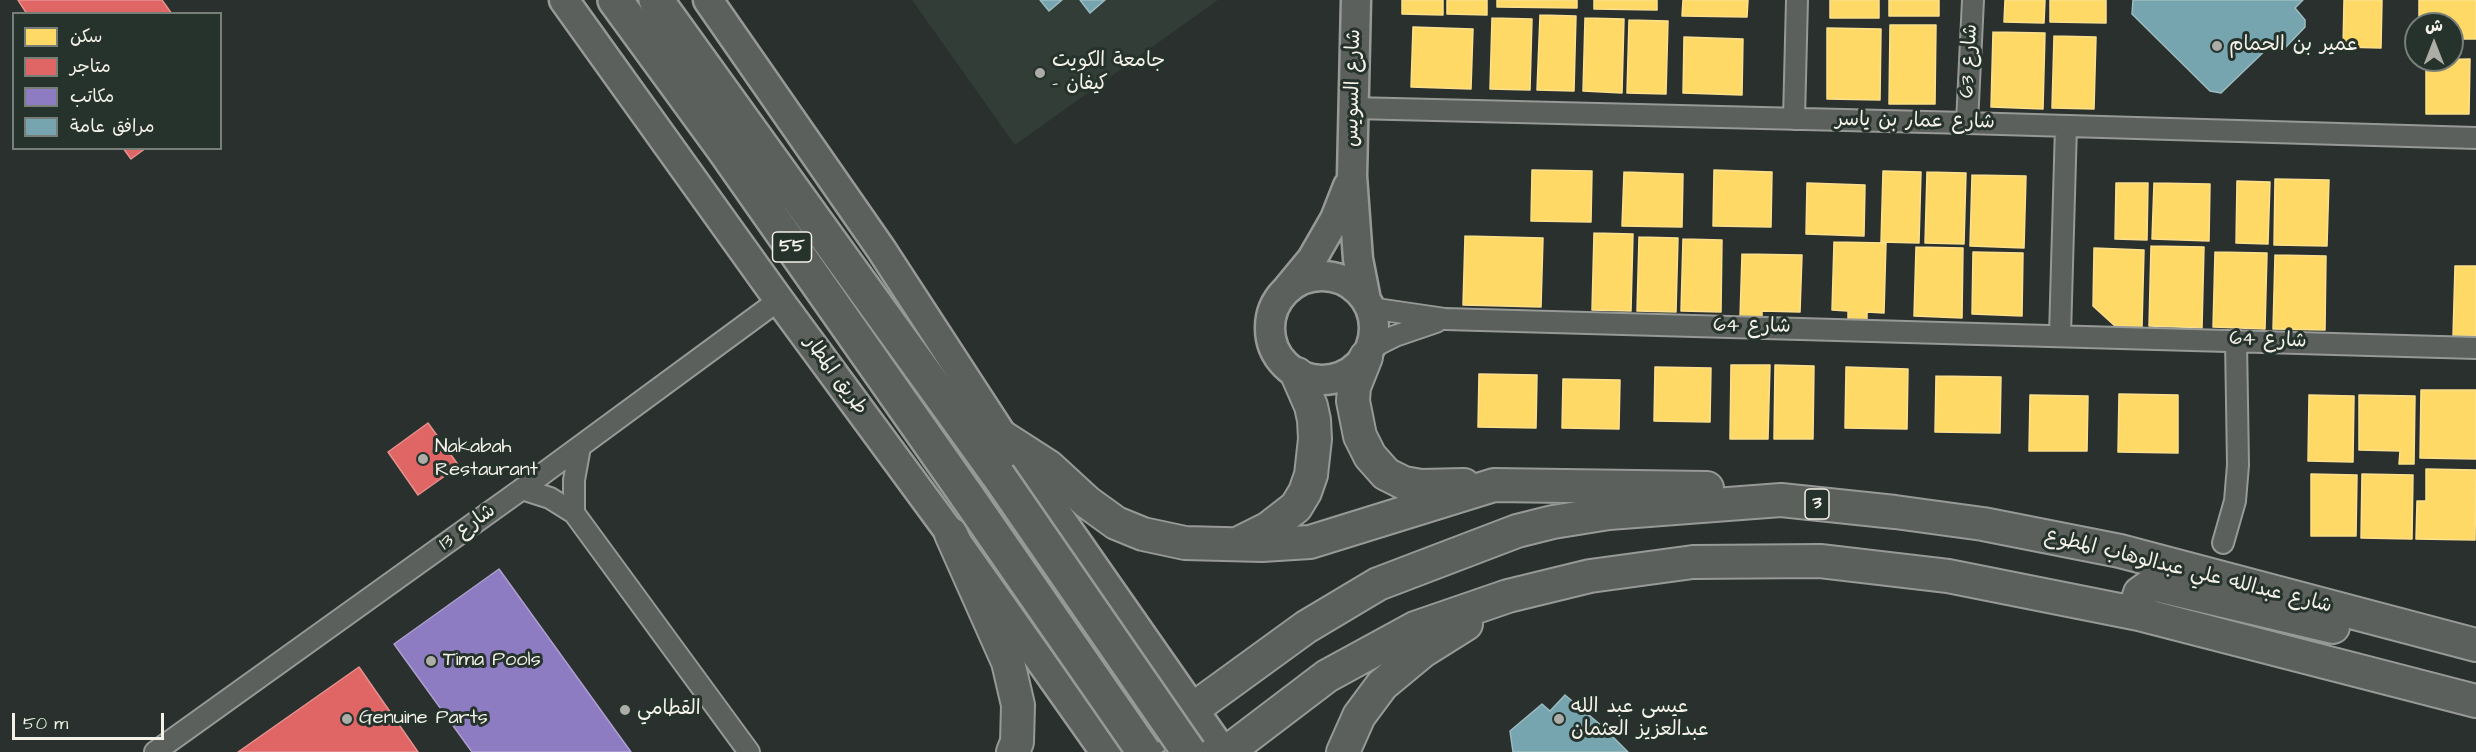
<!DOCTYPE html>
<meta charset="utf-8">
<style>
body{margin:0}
#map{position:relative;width:2476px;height:752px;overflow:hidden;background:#29302d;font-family:"Architects Daughter","Playpen Sans Arabic",sans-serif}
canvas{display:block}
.legend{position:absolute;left:12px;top:12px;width:210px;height:138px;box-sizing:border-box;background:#26332d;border:2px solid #787f78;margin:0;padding:8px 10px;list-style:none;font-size:18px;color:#f4f1e8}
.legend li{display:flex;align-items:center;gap:12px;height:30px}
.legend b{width:30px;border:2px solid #787f78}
.north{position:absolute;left:2404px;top:12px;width:60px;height:60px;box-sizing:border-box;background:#26332d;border:2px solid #787f78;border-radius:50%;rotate:0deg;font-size:16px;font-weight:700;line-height:24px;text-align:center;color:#f4f1e8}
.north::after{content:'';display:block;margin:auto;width:21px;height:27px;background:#adada7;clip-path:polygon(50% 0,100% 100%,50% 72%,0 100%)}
.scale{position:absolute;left:12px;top:713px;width:152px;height:27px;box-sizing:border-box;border:3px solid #f4f1e8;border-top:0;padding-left:8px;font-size:18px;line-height:21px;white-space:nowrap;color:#f4f1e8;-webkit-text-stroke:4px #26332d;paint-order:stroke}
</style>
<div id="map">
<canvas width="2476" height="752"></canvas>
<ul class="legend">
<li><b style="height:16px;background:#ffd966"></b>سكن</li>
<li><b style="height:16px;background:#e06666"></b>متاجر</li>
<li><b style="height:16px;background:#8e7cc3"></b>مكاتب</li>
<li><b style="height:16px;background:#76a5af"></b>مرافق عامة</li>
</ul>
<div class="north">ش</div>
<div class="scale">50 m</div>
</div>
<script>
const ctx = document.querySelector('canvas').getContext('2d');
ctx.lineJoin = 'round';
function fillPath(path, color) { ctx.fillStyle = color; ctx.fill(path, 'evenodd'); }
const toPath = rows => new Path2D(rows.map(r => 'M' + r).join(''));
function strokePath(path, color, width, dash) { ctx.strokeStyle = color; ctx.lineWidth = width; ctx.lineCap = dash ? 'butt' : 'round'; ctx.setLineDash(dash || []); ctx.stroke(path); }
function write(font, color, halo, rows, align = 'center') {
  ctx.font = font + ' "Architects Daughter","Playpen Sans Arabic",sans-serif'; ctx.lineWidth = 6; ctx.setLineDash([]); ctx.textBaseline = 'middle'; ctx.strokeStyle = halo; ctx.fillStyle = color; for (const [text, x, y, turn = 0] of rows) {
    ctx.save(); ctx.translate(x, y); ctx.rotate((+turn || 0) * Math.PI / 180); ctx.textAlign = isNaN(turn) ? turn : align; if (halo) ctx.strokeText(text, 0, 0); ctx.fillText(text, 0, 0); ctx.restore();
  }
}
fillPath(toPath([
 [912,0,1218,0,1015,145]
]), '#323d37');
const homes = toPath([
 [1402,0,1443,0,1443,15,1402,14,1402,0],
 [1447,0,1487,0,1487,15,1447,14,1447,0],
 [1497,0,1577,0,1577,8,1497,7,1497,0],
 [1594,0,1657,0,1657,10,1594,9,1594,0],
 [1683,0,1748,0,1747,17,1682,16,1683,0],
 [1830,0,1879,0,1879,18,1830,18,1830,0],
 [1889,0,1939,0,1939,16,1889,16,1889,0],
 [2005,0,2045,0,2044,23,2004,22,2005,0],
 [2050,0,2106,0,2106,23,2050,22,2050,0],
 [2344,0,2382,0,2381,48,2343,47,2344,0],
 [2419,0,2476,0,2476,39,2452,39,2452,24,2419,24,2419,0],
 [1540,15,1576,16,1574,91,1537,90,1540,15],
 [1492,18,1532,19,1530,90,1490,89,1492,18],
 [1585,18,1624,19,1622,93,1583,91,1585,18],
 [1629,20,1668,21,1666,94,1627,93,1629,20],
 [1890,25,1936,25,1935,104,1889,104,1890,25],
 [1413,27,1473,29,1471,89,1411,87,1413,27],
 [1827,28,1881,29,1880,100,1827,99,1827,28],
 [1993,32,2045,33,2043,109,1991,107,1993,32],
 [2054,36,2096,37,2094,109,2052,108,2054,36],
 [1684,37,1743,39,1742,95,1683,93,1684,37],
 [2470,59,2469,114,2426,114,2426,60,2470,59],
 [1532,170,1592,171,1591,222,1531,221,1532,170],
 [1714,170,1772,172,1771,227,1713,226,1714,170],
 [1883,171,1921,172,1919,243,1881,242,1883,171],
 [1624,172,1683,174,1682,227,1622,226,1624,172],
 [1927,172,1966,173,1964,244,1925,243,1927,172],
 [1972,175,2026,176,2024,248,1970,246,1972,175],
 [2275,179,2329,180,2327,246,2274,245,2275,179],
 [2237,181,2270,182,2268,244,2236,243,2237,181],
 [1807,183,1865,185,1864,236,1806,234,1807,183],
 [2116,183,2148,183,2147,240,2115,239,2116,183],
 [2154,183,2210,184,2209,241,2152,239,2154,183],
 [1594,233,1633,234,1631,311,1592,310,1594,233],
 [1465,236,1543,238,1541,307,1463,305,1465,236],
 [1639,237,1678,238,1676,312,1637,311,1639,237],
 [1683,239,1722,240,1721,312,1681,311,1683,239],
 [1834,242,1886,243,1884,313,1867,312,1867,323,1848,323,1848,311,1832,310,1834,242],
 [2151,246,2204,247,2202,328,2149,326,2151,246],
 [1916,247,1963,248,1962,318,1914,316,1916,247],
 [2094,248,2144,250,2142,327,2115,326,2093,306,2094,248],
 [1973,252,2023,253,2022,316,1972,314,1973,252],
 [2215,252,2267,253,2265,329,2213,327,2215,252],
 [1742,254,1802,255,1800,312,1762,311,1762,318,1740,318,1742,254],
 [2275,255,2326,256,2325,330,2273,329,2275,255],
 [2455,266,2476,266,2476,336,2453,336,2455,266],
 [1731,365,1770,365,1768,439,1730,439,1731,365],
 [1775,365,1814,366,1813,439,1774,439,1775,365],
 [1655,367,1711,368,1710,422,1654,421,1655,367],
 [1846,367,1908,369,1907,429,1845,428,1846,367],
 [1479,374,1537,375,1536,428,1478,427,1479,374],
 [1936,376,2001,377,2000,433,1935,432,1936,376],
 [1563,379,1620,380,1619,429,1562,428,1563,379],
 [2421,390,2476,390,2476,459,2420,458,2421,390],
 [2119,394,2178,395,2178,453,2118,452,2119,394],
 [2030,395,2088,396,2087,451,2029,451,2030,395],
 [2309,395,2354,396,2353,462,2308,461,2309,395],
 [2359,395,2415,396,2414,464,2399,464,2400,451,2359,450,2359,395],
 [2426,469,2476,470,2475,540,2416,539,2417,501,2426,501,2426,469],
 [2311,474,2357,475,2356,536,2311,536,2311,474],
 [2362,474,2413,475,2412,539,2361,538,2362,474]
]);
fillPath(homes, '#ffd966');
strokePath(homes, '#fce08d', 1.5);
const shops = toPath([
 [18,0,162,0,172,14,27,14,18,0],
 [123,148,146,148,131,159,123,148],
 [428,423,459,466,418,495,388,452,428,423],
 [359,667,418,752,238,752,359,667]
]);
fillPath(shops, '#e06666');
strokePath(shops, '#e6908d', 1.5);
const offices = toPath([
 [499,569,631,752,472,752,394,644,499,569]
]);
fillPath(offices, '#8e7cc3');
strokePath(offices, '#ad9fce', 1.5);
const public = toPath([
 [1040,0,1062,0,1049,11,1040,0],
 [1080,0,1105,0,1090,13,1080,0],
 [2133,0,2303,0,2295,8,2305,20,2305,27,2283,50,2274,42,2221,93,2210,91,2132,14,2133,0],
 [1565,695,1602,726,1628,752,1513,752,1510,731,1542,704,1550,711,1565,695]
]);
fillPath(public, '#76a5af');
strokePath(public, '#9cbcc0', 1.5);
const street = toPath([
 [1353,108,1967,123,2476,138],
 [1794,119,1797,0],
 [1967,123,1973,0],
 [1370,308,1445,319,2476,348],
 [2060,335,2066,126],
 [1371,348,1395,336,1436,322],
 [522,489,550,498,574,513,749,752],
 [574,513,574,480,580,447],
 [2223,543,2235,501,2238,465,2236,340],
 [155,752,522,489,779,300]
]);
const secondary = toPath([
 [564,0,779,300,951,534,1105,752],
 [708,0,881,249,1004,438,1223,752],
 [1356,0,1352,176,1358,259,1366,300],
 '1270 328a52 52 0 1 1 104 0a52 52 0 1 1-104 0Z',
 [1288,288,1312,259,1335,219,1348,186]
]);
const primary = toPath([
 [1366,357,1354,387,1353,401,1360,436,1370,456,1386,474,1404,483,1421,486,1464,485],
 [1004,438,1049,467,1087,502,1116,523,1143,534,1185,543,1262,545,1310,542,1494,485,1707,488],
 [951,534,1008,662,1018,705,1017,742,1013,752],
 [1241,542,1269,528,1296,507,1305,492,1311,475,1315,439,1314,420,1311,406,1297,374],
 [2139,614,2138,599,2140,593,2150,586,2156,585,2333,627],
 [1134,752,1306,627,1378,584,1517,531,1553,522,1609,513,1781,500,1895,512,1983,524,2120,551,2476,645],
 [1227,752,1327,676,1415,628,1508,596,1590,576,1693,562,1820,561,1948,576,2139,614,2476,701],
 [1343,752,1359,716,1382,685,1423,651,1466,624]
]);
const highway = toPath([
 [615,0,723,148,967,496],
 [656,0,998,475]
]);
strokePath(street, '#969996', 24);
strokePath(secondary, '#969996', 33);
strokePath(primary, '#969996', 36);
strokePath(highway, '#969996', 38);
strokePath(street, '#5c605c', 20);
strokePath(secondary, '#5c605c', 28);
strokePath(primary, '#5c605c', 32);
strokePath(highway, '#5c605c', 33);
const highwayBridge = toPath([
 [998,475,1189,752],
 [967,496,1144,752]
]);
strokePath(highwayBridge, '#969996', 38, []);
strokePath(highwayBridge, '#5c605c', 33);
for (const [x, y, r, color] of [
 [2217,46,6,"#adada7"],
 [1040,73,6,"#adada7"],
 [423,459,6,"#adada7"],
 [431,661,6,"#adada7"],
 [625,710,6,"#adada7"],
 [347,719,6,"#adada7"],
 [1559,719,6,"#adada7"]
]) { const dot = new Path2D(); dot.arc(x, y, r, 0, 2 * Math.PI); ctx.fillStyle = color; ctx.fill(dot); strokePath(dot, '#26332d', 2); }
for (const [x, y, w] of [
 [792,247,39],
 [1817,504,24]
]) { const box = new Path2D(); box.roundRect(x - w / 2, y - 15, w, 30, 4.5); ctx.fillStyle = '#26332d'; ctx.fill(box); strokePath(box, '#f4f1e8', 1.5); }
write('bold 18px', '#f4f1e8', null, [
 ["55",792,247],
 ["3",1817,504]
]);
write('20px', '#f4f1e8', '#26332d', [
 ["عمير بن الحمام",2229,46],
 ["جامعة الكويت",1052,62],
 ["- كيفان",1052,85],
 ["Nakabah",435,448],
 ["Restaurant",435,471],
 ["Tima Pools",443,661],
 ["عيسى عبد الله",1571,708],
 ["عبدالعزيز العثمان",1571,731],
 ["القطامي",637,710],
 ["Genuine Parts",359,719]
], 'left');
write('20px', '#f4f1e8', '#26332d', [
 ["شارع 63",1970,61,-87],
 ["شارع السويس",1354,88,-89],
 ["شارع عمار بن ياسر",1915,122,1],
 ["شارع 64",1752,327,1],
 ["شارع 64",2268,341,2],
 ["طريق المطار",835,376,54],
 ["شارع 13",468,528,-36],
 ["شارع عبدالله علي عبدالوهاب المطوع",2188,572,14]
]);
</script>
